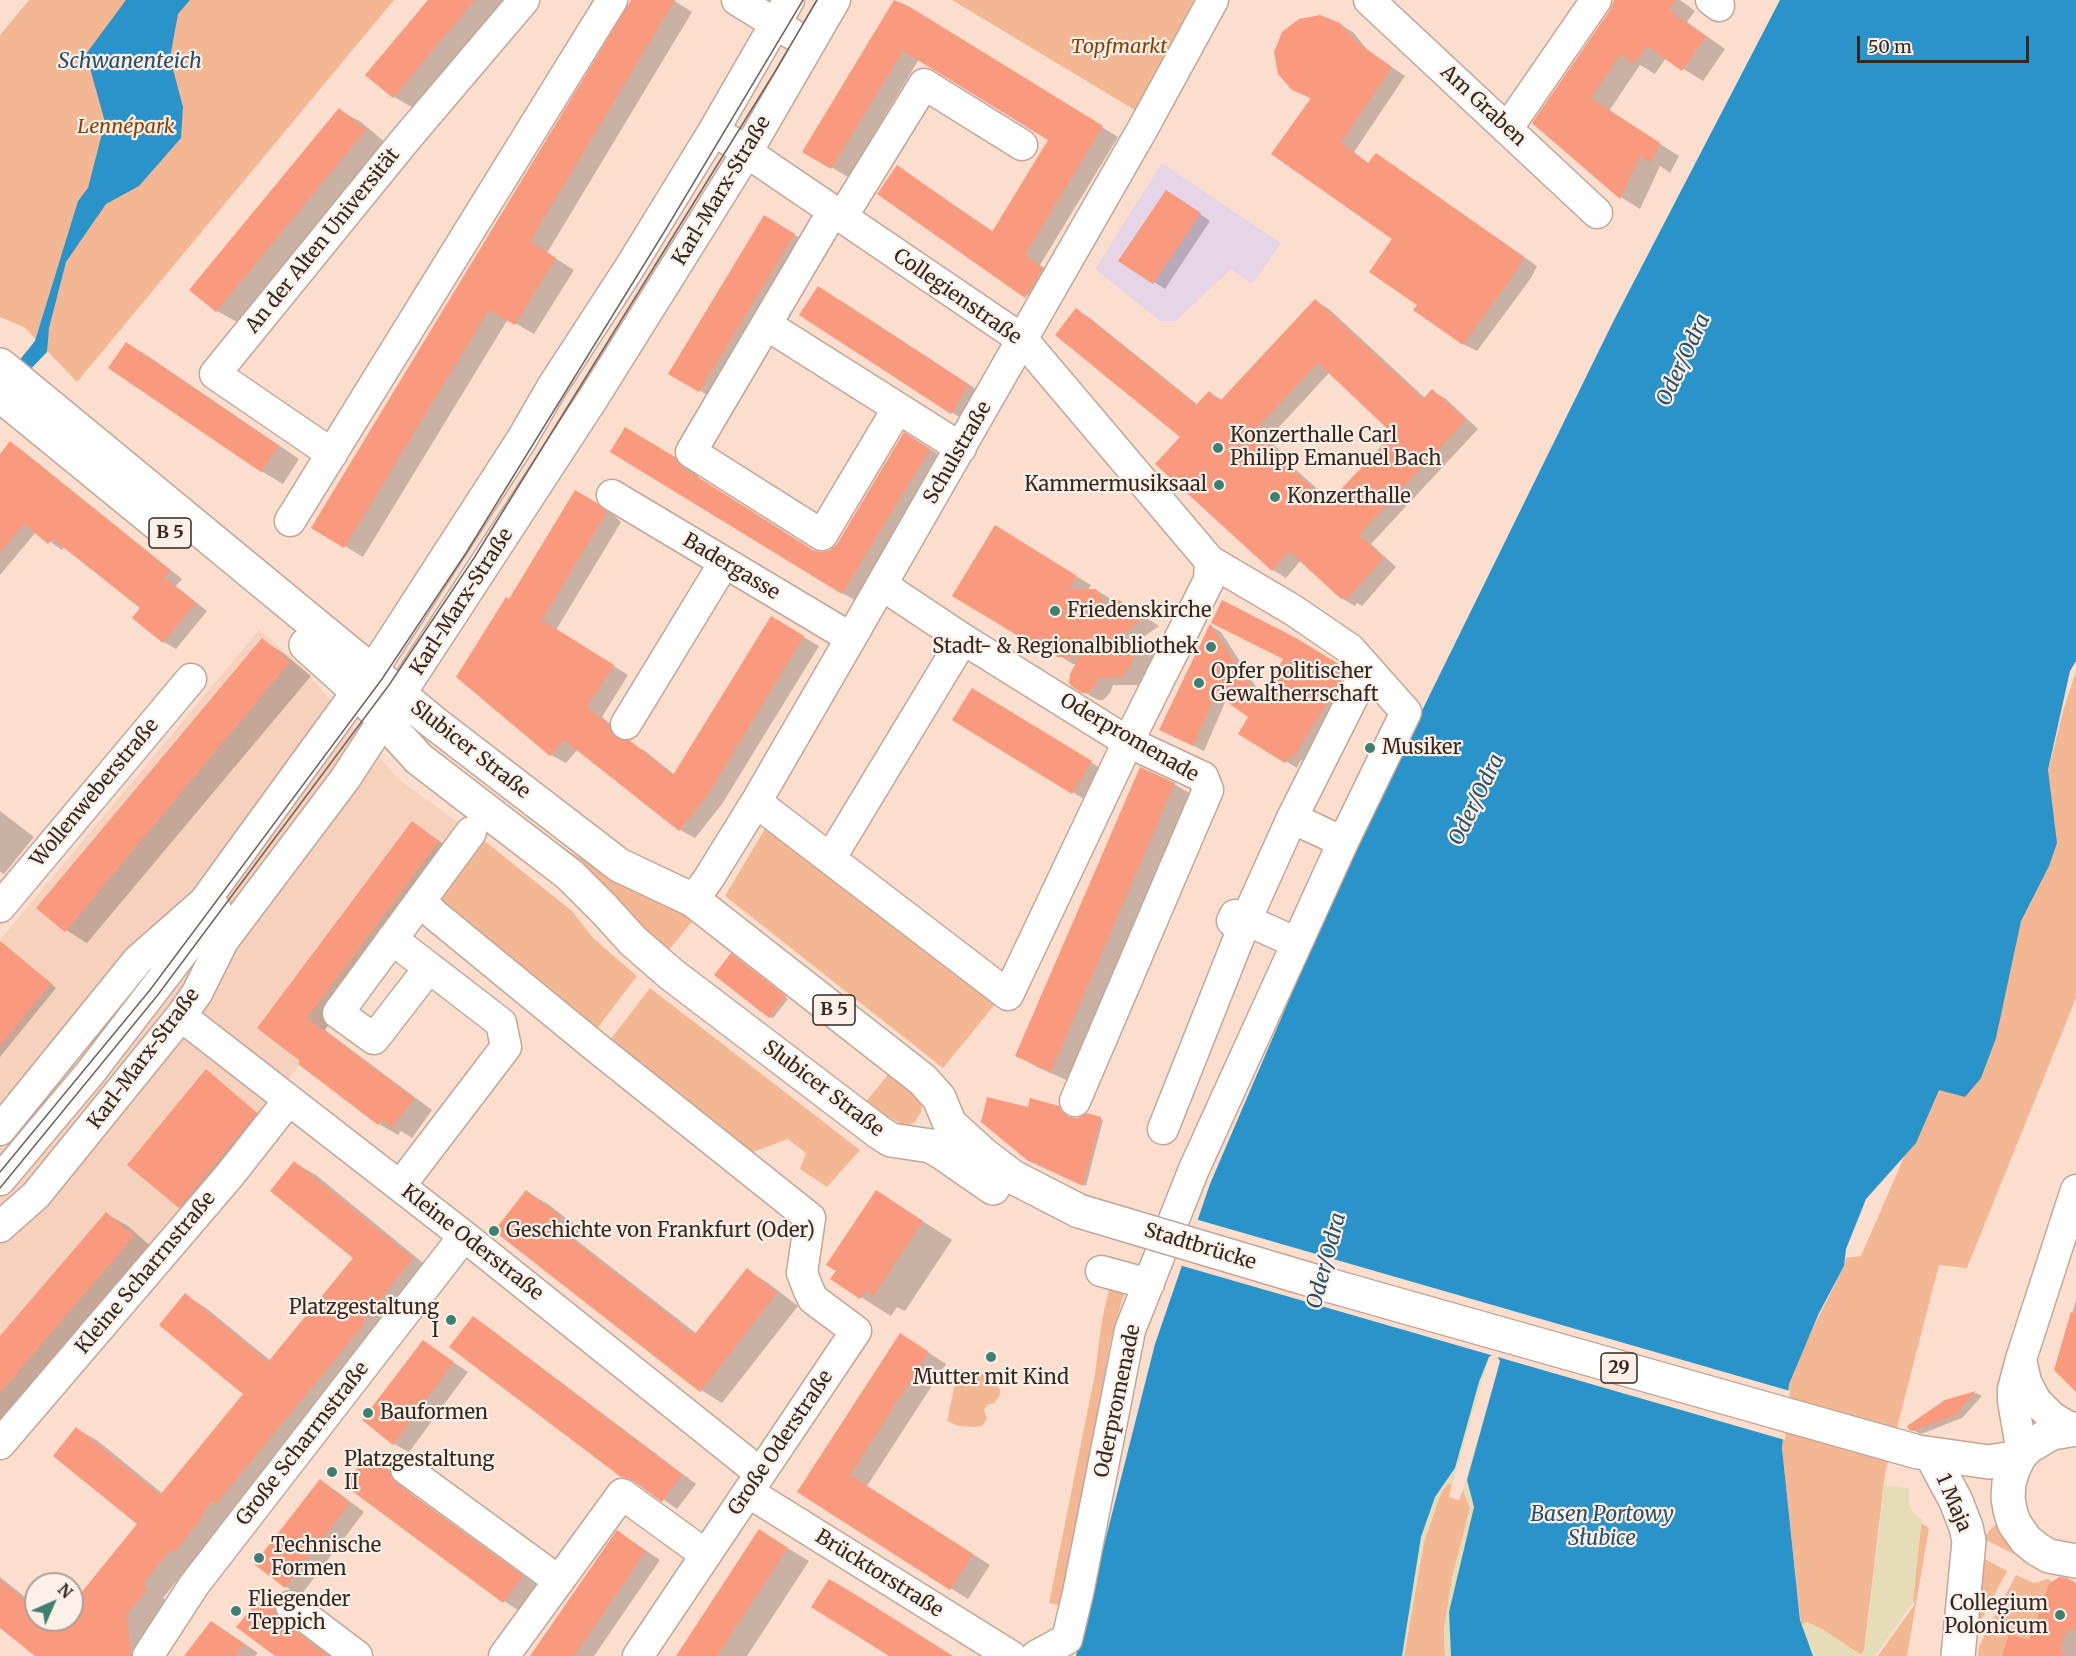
<!DOCTYPE html>
<meta charset="utf-8">
<style>
body{margin:0}
#map{position:relative;width:2076px;height:1656px;overflow:hidden;background:#fcdece;font-family:Merriweather,serif}
canvas{display:block}
.north{position:absolute;left:24px;top:1572px;width:60px;height:60px;box-sizing:border-box;background:#fcf0e9;border:2px solid #aba099;border-radius:50%;rotate:45deg;font-size:16px;font-weight:700;line-height:24px;text-align:center;color:#322721}
.north::after{content:'';display:block;margin:auto;width:21px;height:27px;background:#3d8072;clip-path:polygon(50% 0,100% 100%,50% 72%,0 100%)}
.scale{position:absolute;left:1857px;top:36px;width:172px;height:27px;box-sizing:border-box;border:3px solid #322721;border-top:0;padding-left:8px;font-size:18px;line-height:21px;white-space:nowrap;color:#322721;-webkit-text-stroke:4px #fcf0e9;paint-order:stroke}
</style>
<div id="map">
<canvas width="2076" height="1656"></canvas>
<div class="north">N</div>
<div class="scale">50 m</div>
</div>
<script>
const ctx = document.querySelector('canvas').getContext('2d');
ctx.lineJoin = 'round';
function fillPath(path, color) { ctx.fillStyle = color; ctx.fill(path, 'evenodd'); }
const toPath = rows => new Path2D(rows.map(r => 'M' + r).join(''));
function strokePath(path, color, width, dash) { ctx.strokeStyle = color; ctx.lineWidth = width; ctx.lineCap = dash ? 'butt' : 'round'; ctx.setLineDash(dash || []); ctx.stroke(path); }
function write(font, color, halo, rows, align = 'center') {
  ctx.font = font + ' Merriweather,serif'; ctx.lineWidth = 4.5; ctx.setLineDash([]); ctx.textBaseline = 'middle'; ctx.strokeStyle = halo; ctx.fillStyle = color; for (const [text, x, y, turn = 0] of rows) {
    ctx.save(); ctx.translate(x, y); ctx.rotate((+turn || 0) * Math.PI / 180); ctx.textAlign = isNaN(turn) ? turn : align; if (halo) ctx.strokeText(text, 0, 0); ctx.fillText(text, 0, 0); ctx.restore();
  }
}
fillPath(toPath([
 [259,630,301,666,396,777,471,832,268,1107,0,1427,0,940]
]), '#f6d1bd');
fillPath(toPath([
 [1162,163,1281,243,1252,284,1231,269,1176,321,1160,321,1095,269]
]), '#e6d5e7');
fillPath(toPath([
 [29,0,394,0,77,382,24,327,0,317,0,35],
 [952,0,1194,0,1138,112],
 [2076,671,2076,998,1967,1268,1939,1265,1885,1474,1864,1651,1861,1655,1825,1631,1807,1622,1801,1625,1782,1448,1789,1384,1798,1358,1844,1266,1846,1258,1861,1256,1904,1157,2035,825,2063,711],
 [768,824,997,1002,943,1068,725,896],
 [482,839,572,911,594,939,637,976,592,1035,434,905],
 [558,844,575,855,614,875,698,914,664,956,555,847],
 [650,988,860,1150,827,1187,800,1169,806,1153,788,1139,742,1156,604,1048],
 [891,1071,922,1103,921,1112,915,1122,906,1126,864,1104],
 [1111,1282,1126,1287,1110,1343,1066,1606,1049,1603,1095,1374,1102,1320],
 [958,1369,987,1374,1000,1389,1000,1395,994,1403,987,1405,984,1410,987,1418,983,1425,975,1427,958,1426,947,1421],
 [1448,1483,1452,1485,1449,1497,1459,1500,1463,1490,1470,1508,1452,1579,1444,1630,1445,1656,1404,1656,1424,1542,1441,1493],
 [1998,1522,2028,1561,1984,1539,1988,1532],
 [1921,1523,1929,1528,1907,1656,1878,1656,1915,1604,1912,1601],
 [1981,1557,2007,1571,1975,1632],
 [2016,1575,2034,1583,2047,1579,2052,1581,2035,1642,2002,1656,1978,1656,1979,1646]
]), '#f3b794');
fillPath(toPath([
 [1489,1357,1452,1485,1448,1483,1442,1490,1429,1525,1424,1542,1404,1656,1402,1656,1421,1537,1435,1497,1455,1468,1479,1382],
 [1496,1375,1467,1480,1474,1507,1449,1612,1451,1656,1445,1656,1444,1630,1452,1578,1470,1508,1463,1490],
 [1883,1485,1909,1488,1909,1506,1915,1515,1922,1519,1913,1602,1875,1656,1813,1656,1801,1625,1806,1623,1810,1623,1825,1631,1860,1655,1864,1651,1880,1524]
]), '#e6dcb7');
fillPath(toPath([
 [126,0,190,0,178,14,170,58,183,107,181,138,139,186,106,204,66,262,49,328,47,352,0,401,0,384,35,341,78,201,88,188,105,122,86,54],
 [1780,0,2076,0,2076,661,2070,671,2048,770,2057,843,2049,866,2021,921,1996,1038,1981,1078,1965,1097,1939,1090,1916,1143,1866,1199,1846,1249,1844,1266,1819,1313,1789,1384,1782,1448,1800,1620,1813,1656,1451,1656,1449,1612,1474,1507,1467,1480,1496,1376,1500,1361,1495,1353,1489,1357,1479,1382,1455,1468,1435,1497,1421,1537,1402,1656,1076,1656,1155,1344,1210,1184,1352,853,1614,320]
]), '#2a93c9');
fillPath(toPath([
 [1195,1219,1790,1391,1785,1440,1179,1265]
]), '#fcdece');
fillPath(toPath([
 [430,0,507,0,415,109,394,97],
 [632,0,673,0,692,12,547,253,574,270,534,334,508,319,363,557,313,527],
 [1616,0,1680,0,1695,11,1687,22,1725,49,1703,81,1666,58,1655,74,1640,65,1609,111,1679,156,1670,173,1660,166,1640,209,1621,197,1534,122,1612,10],
 [911,10,1118,137,1040,265,1058,278,1042,305,880,193,898,167,994,232,1050,139,919,59,848,177,804,151],
 [1340,24,1354,33,1368,51,1405,76,1354,152,1369,164,1377,155,1390,163,1537,266,1531,278,1477,351,1463,344,1419,305,1394,238,1312,99,1293,89],
 [339,110,361,122,387,144,239,323,217,311,191,289],
 [1177,198,1210,221,1165,289,1121,261],
 [765,217,808,243,714,399,670,373],
 [840,300,990,398,973,425,951,412],
 [1316,301,1329,309,1425,398,1432,391,1446,399,1478,429,1371,544,1396,567,1362,606,1357,603,1355,606,1341,598,1301,560,1286,578,1273,570,1182,437,1077,310,1090,318,1198,405,1209,393,1223,400],
 [1330,372,1395,433,1331,501,1294,468,1295,466,1268,439],
 [127,344,148,356,299,459,283,484,261,471],
 [644,439,693,469,700,479,815,552,822,554,832,551,922,444,947,460,860,603,842,593],
 [11,443,23,451,182,579,176,586,207,611,176,649,164,642,134,618,142,608,65,546,62,550,36,532,0,575,0,456],
 [575,492,612,514,621,522,556,630,628,675,602,717,624,735,626,741,645,751,675,775,771,618,819,646,722,804,695,838,680,830,578,749,566,763,551,755,510,601],
 [1009,535,1091,585,1088,590,1096,590,1111,599,1115,606,1132,609,1159,626,1132,645,1144,645,1157,653,1138,685,1113,685,1110,693,1103,700,1098,700,1072,685,1077,664,1073,664,1058,655,1053,649,1050,653,954,595],
 [1211,626,1221,632,1262,696,1296,639,1353,674,1305,763,1301,760,1297,768,1240,733,1250,717,1226,700,1204,751,1161,730],
 [262,640,283,653,311,676,87,943,66,930],
 [987,698,1105,771,1087,801,1073,792],
 [1174,784,1196,797,1073,1083,1039,1068,1017,1056],
 [0,811,34,837,4,874,0,872],
 [412,823,457,853,325,1030,432,1110,412,1138,401,1131,398,1135,379,1124,300,1064,302,1061,259,1028],
 [0,941,56,988,0,1057],
 [734,957,788,999,773,1018,770,1017],
 [206,1071,263,1118,187,1211,180,1207],
 [1058,1107,1069,1119,1100,1118,1103,1120,1086,1186,1032,1161],
 [295,1163,316,1175,434,1272,196,1564,192,1562,163,1598,168,1602,148,1627,151,1656,37,1656,0,1626,0,1577,36,1606,36,1620,72,1620,72,1607,139,1524,77,1429,98,1441,163,1494,245,1393,185,1295,206,1308,271,1361,355,1258],
 [526,1192,548,1204,581,1230,575,1239,697,1334,747,1270,768,1283,798,1306,722,1403,701,1390,496,1231],
 [877,1192,952,1240,905,1311,897,1307,891,1316,832,1279],
 [106,1214,128,1226,154,1249,0,1431,0,1339],
 [2076,1300,2076,1386,2056,1369],
 [473,1318,488,1327,696,1484,677,1509,644,1486,621,1476],
 [423,1342,468,1372,409,1452,394,1444,364,1420],
 [917,1345,946,1364,867,1486,990,1565,968,1599,799,1492],
 [1976,1393,1982,1396,1962,1418,1921,1434,1911,1429,1945,1401],
 [368,1456,403,1479,405,1486,410,1493,537,1585,518,1610,504,1601],
 [320,1481,335,1490,364,1512,301,1595,286,1587,256,1563],
 [759,1531,809,1561,747,1656,677,1656],
 [632,1541,660,1560,594,1656,533,1656],
 [2076,1585,2076,1656,2004,1656,2030,1642],
 [262,1599,288,1616,290,1623,295,1630,330,1656,278,1656],
 [212,1623,226,1631,258,1653,255,1656,186,1656]
]), '#0003');
fillPath(toPath([
 [428,0,475,0,393,98,365,75],
 [631,0,675,0,530,241,556,258,515,325,489,310,344,548,311,528],
 [894,0,910,7,1103,126,1025,255,1043,268,1025,298,877,194,897,165,992,232,1048,140,903,51,831,169,802,152],
 [1614,0,1676,0,1669,10,1706,37,1682,71,1647,46,1634,64,1621,54,1591,98,1660,143,1650,163,1640,156,1620,199,1532,123,1610,10],
 [1320,15,1340,23,1355,41,1392,67,1341,143,1368,163,1376,153,1524,257,1517,270,1463,345,1413,310,1417,305,1369,272,1392,239,1271,154,1311,98,1292,90,1278,74,1274,52,1282,32,1299,19],
 [339,108,366,130,216,312,189,290],
 [1166,190,1201,213,1153,284,1118,261],
 [764,215,795,234,699,392,668,374],
 [818,286,969,385,951,414,799,315],
 [1315,299,1423,399,1432,389,1466,420,1359,535,1384,558,1347,599,1344,596,1341,599,1289,551,1272,571,1155,464,1180,437,1055,335,1076,308,1196,405,1209,391,1220,401],
 [1318,363,1393,434,1329,502,1294,472,1295,470,1281,459,1282,458,1255,430],
 [126,342,279,446,261,472,108,368],
 [625,427,675,457,682,467,813,550,821,552,830,550,837,544,904,432,930,449,842,594,610,452],
 [10,441,170,570,164,578,196,603,163,643,132,618,140,608,53,539,48,544,24,524,0,553,0,454],
 [575,490,597,503,607,512,542,620,614,665,587,707,609,724,611,733,617,738,629,740,673,775,771,616,804,636,707,796,679,831,564,740,550,756,456,677,506,597,509,599],
 [995,525,1077,576,1070,589,1096,589,1109,611,1117,599,1146,617,1109,643,1144,643,1123,677,1098,678,1096,685,1088,693,1082,693,1071,686,1069,682,1070,674,1079,657,1057,657,1041,636,1035,646,952,596],
 [1222,600,1296,638,1342,666,1347,671,1293,758,1290,756,1285,763,1238,734,1248,717,1216,694,1193,746,1159,730,1210,624,1259,699,1283,659,1211,623],
 [262,638,290,662,65,932,36,908],
 [972,688,1092,761,1072,794,952,720],
 [1140,767,1175,783,1051,1072,1015,1056],
 [412,821,439,841,307,1018,414,1098,392,1128,382,1120,378,1125,298,1064,300,1061,257,1028],
 [0,941,51,983,0,1046],
 [731,953,786,996,769,1018,714,975],
 [206,1069,257,1113,179,1208,127,1165],
 [987,1097,1028,1107,1030,1098,1059,1106,1062,1112,1069,1117,1078,1118,1087,1113,1101,1117,1083,1186,1027,1160,981,1122],
 [294,1161,413,1258,363,1321,365,1323,216,1504,212,1501,195,1527,174,1553,170,1550,143,1584,148,1589,127,1614,131,1656,35,1656,0,1628,0,1580,36,1609,36,1620,72,1620,72,1604,137,1524,53,1456,76,1427,160,1495,243,1394,159,1325,185,1293,268,1362,353,1258,270,1191],
 [526,1190,561,1217,554,1225,694,1335,747,1268,777,1293,700,1392,494,1231],
 [876,1190,923,1221,874,1295,866,1290,860,1299,830,1279,836,1271,826,1265],
 [106,1212,134,1236,0,1393,0,1336],
 [2071,1312,2076,1313,2076,1392,2054,1370],
 [473,1316,682,1475,662,1502,632,1480,621,1477,449,1347],
 [900,1333,929,1352,850,1475,973,1554,950,1590,797,1492],
 [423,1340,454,1362,393,1445,362,1420],
 [1976,1391,1955,1415,1913,1431,1909,1430,1907,1426,1945,1400],
 [368,1454,389,1470,391,1476,396,1483,523,1576,503,1603,344,1485],
 [320,1479,350,1503,285,1588,254,1564],
 [759,1529,788,1548,717,1656,676,1656],
 [617,1530,646,1551,574,1656,530,1656],
 [2059,1577,2067,1578,2076,1583,2076,1631,2067,1629,2060,1650,2065,1652,2064,1656,2002,1656,2009,1634,2029,1640,2049,1584],
 [829,1579,853,1593,953,1656,889,1656,811,1607],
 [261,1597,274,1606,275,1613,281,1620,328,1656,275,1656,236,1627],
 [211,1621,244,1644,235,1656,184,1656]
]), '#f9997e');
const minor = toPath([
 [737,0,792,34],
 [1369,0,1597,213],
 [1711,0,1719,6],
 [1507,129,1596,0],
 [714,130,1023,340,1210,561,1293,610,1350,649,1406,712,1343,842,1194,1169,1130,1330,1078,1593,1067,1639,1036,1656],
 [833,211,691,452,822,535,898,408],
 [842,217,924,84,1022,145],
 [767,325,961,448],
 [332,454,215,374,406,139,524,0],
 [612,495,851,638],
 [290,521,612,0],
 [882,585,963,639,1128,742,1203,777,1208,790,1075,1101],
 [626,724,724,563],
 [756,802,1008,995,1128,742,1209,580,1210,561],
 [1292,818,1343,842],
 [830,859,963,639],
 [693,900,709,878,756,802,851,638,1142,130,1213,0],
 [421,901,435,915,597,1048,810,1218,802,1273,809,1291,813,1299,856,1331,638,1656],
 [0,907,191,679],
 [1232,921,1235,915,1297,943],
 [392,939,501,1023,506,1047,400,1186],
 [429,968,374,1039,338,1013,471,832],
 [181,1016,464,1236,760,1473],
 [1163,1129,1246,920,1292,818,1367,669],
 [0,1130,138,960,204,902,372,671,522,439,552,387,630,267,714,130,789,0],
 [0,1180,90,1073,216,909],
 [0,1227,36,1195,181,1016,197,993,223,941,345,779,594,397,747,152,835,0],
 [1101,1271,1149,1284],
 [2021,1359,2026,1382,2036,1401,2052,1417,2072,1429],
 [0,1444,229,1176,288,1101],
 [2022,1453,2013,1401,2013,1389,2021,1359,2076,1190],
 [406,1469,559,1581],
 [748,1492,1011,1656],
 [291,1606,357,1656],
 [148,1656,194,1585,464,1236],
 [504,1656,622,1494,706,1555]
]);
const major = toPath([
 [0,365,433,722,619,865,693,900,923,1080,939,1098,950,1124,984,1155,1013,1177,1079,1211],
 [0,395,164,529],
 [306,645,357,691,419,759,570,875,604,909,633,941,671,974,880,1133,891,1140,931,1146,941,1152,993,1188],
 [1321,1283,1918,1452,1989,1462,2019,1457],
 [2076,1429,2052,1433,2028,1447,2019,1457,2013,1470,2009,1483,2008,1497,2010,1510,2014,1523,2026,1540,2037,1549,2049,1556,2076,1561],
 [1934,1460,1956,1501,1966,1527,1969,1541,1958,1656]
]);
strokePath(minor, '#c2a697', 33);
strokePath(major, '#c2a697', 36);
strokePath(minor, '#fff', 30);
strokePath(major, '#fff', 33);
strokePath(toPath([
 [0,1172,150,990,382,679,466,553,666,229,803,0],
 [0,1188,157,996,389,685,474,558,776,70,817,0]
]), '#736259', 1.5);
const majorBridge = toPath([
 [1079,1211,1321,1283]
]);
strokePath(majorBridge, '#c2a697', 36, []);
strokePath(majorBridge, '#fff', 33);
for (const [x, y, r, color] of [
 [1218,448,6,"#3d8072"],
 [1219,485,6,"#3d8072"],
 [1275,497,6,"#3d8072"],
 [1055,611,6,"#3d8072"],
 [1211,647,6,"#3d8072"],
 [1199,683,6,"#3d8072"],
 [1370,748,6,"#3d8072"],
 [494,1231,6,"#3d8072"],
 [451,1320,6,"#3d8072"],
 [991,1357,6,"#3d8072"],
 [368,1413,6,"#3d8072"],
 [332,1472,6,"#3d8072"],
 [259,1558,6,"#3d8072"],
 [236,1611,6,"#3d8072"],
 [2060,1615,6,"#3d8072"]
]) { const dot = new Path2D(); dot.arc(x, y, r, 0, 2 * Math.PI); ctx.fillStyle = color; ctx.fill(dot); strokePath(dot, '#fcf0e9', 2); }
for (const [x, y, w] of [
 [170,533,42],
 [834,1010,42],
 [1619,1368,36]
]) { const box = new Path2D(); box.roundRect(x - w / 2, y - 15, w, 30, 4.5); ctx.fillStyle = '#fcf0e9'; ctx.fill(box); strokePath(box, '#322721', 1.5); }
write('bold 18px', '#322721', null, [
 ["B 5",170,533],
 ["B 5",834,1010],
 ["29",1619,1368]
]);
write('italic 20px', '#8b3f00', '#fcf0e9', [
 ["Topfmarkt",1119,47],
 ["Lennépark",126,127]
]);
write('20px', '#322721', '#fcf0e9', [
 ["Am Graben",1483,106,43],
 ["Karl-Marx-Straße",722,191,-59],
 ["An der Alten Universität",323,241,-51],
 ["Collegienstraße",957,297,35],
 ["Schulstraße",958,453,-60],
 ["Badergasse",731,567,31],
 ["Karl-Marx-Straße",462,602,-57],
 ["Oderpromenade",1129,738,30],
 ["Slubicer Straße",470,750,38],
 ["Wollenweberstraße",95,793,-50],
 ["Karl-Marx-Straße",144,1059,-53],
 ["Slubicer Straße",823,1089,37],
 ["Kleine Oderstraße",472,1243,38],
 ["Stadtbrücke",1200,1247,17],
 ["Kleine Scharrnstraße",146,1273,-50],
 ["Oderpromenade",1118,1401,-78],
 ["Große Oderstraße",781,1443,-56],
 ["Große Scharrnstraße",303,1444,-52],
 ["1 Maja",1953,1503,67],
 ["Brücktorstraße",879,1574,32]
]);
write('20px', '#322721', '#fcf0e9', [
 ["Konzerthalle Carl",1230,436],
 ["Philipp Emanuel Bach",1230,459],
 ["Kammermusiksaal",1207,485,"right"],
 ["Konzerthalle",1287,497],
 ["Friedenskirche",1067,611],
 ["Stadt- & Regionalbibliothek",1199,647,"right"],
 ["Opfer politischer",1211,672],
 ["Gewaltherrschaft",1211,695],
 ["Musiker",1382,748],
 ["Geschichte von Frankfurt (Oder)",506,1231],
 ["Platzgestaltung",439,1308,"right"],
 ["I",439,1331,"right"],
 ["Mutter mit Kind",991,1378,"center"],
 ["Bauformen",380,1413],
 ["Platzgestaltung",344,1460],
 ["II",344,1483],
 ["Technische",271,1546],
 ["Formen",271,1569],
 ["Fliegender",248,1600],
 ["Teppich",248,1623],
 ["Collegium",2048,1604,"right"],
 ["Polonicum",2048,1627,"right"]
], 'left');
write('italic 21px', '#264f67', '#fcf0e9', [
 ["Schwanenteich",130,62],
 ["Oder/Odra",1684,360,-65],
 ["Oder/Odra",1477,800,-64],
 ["Oder/Odra",1327,1261,-75],
 ["Basen Portowy",1602,1515],
 ["Słubice",1602,1539]
]);
</script>
